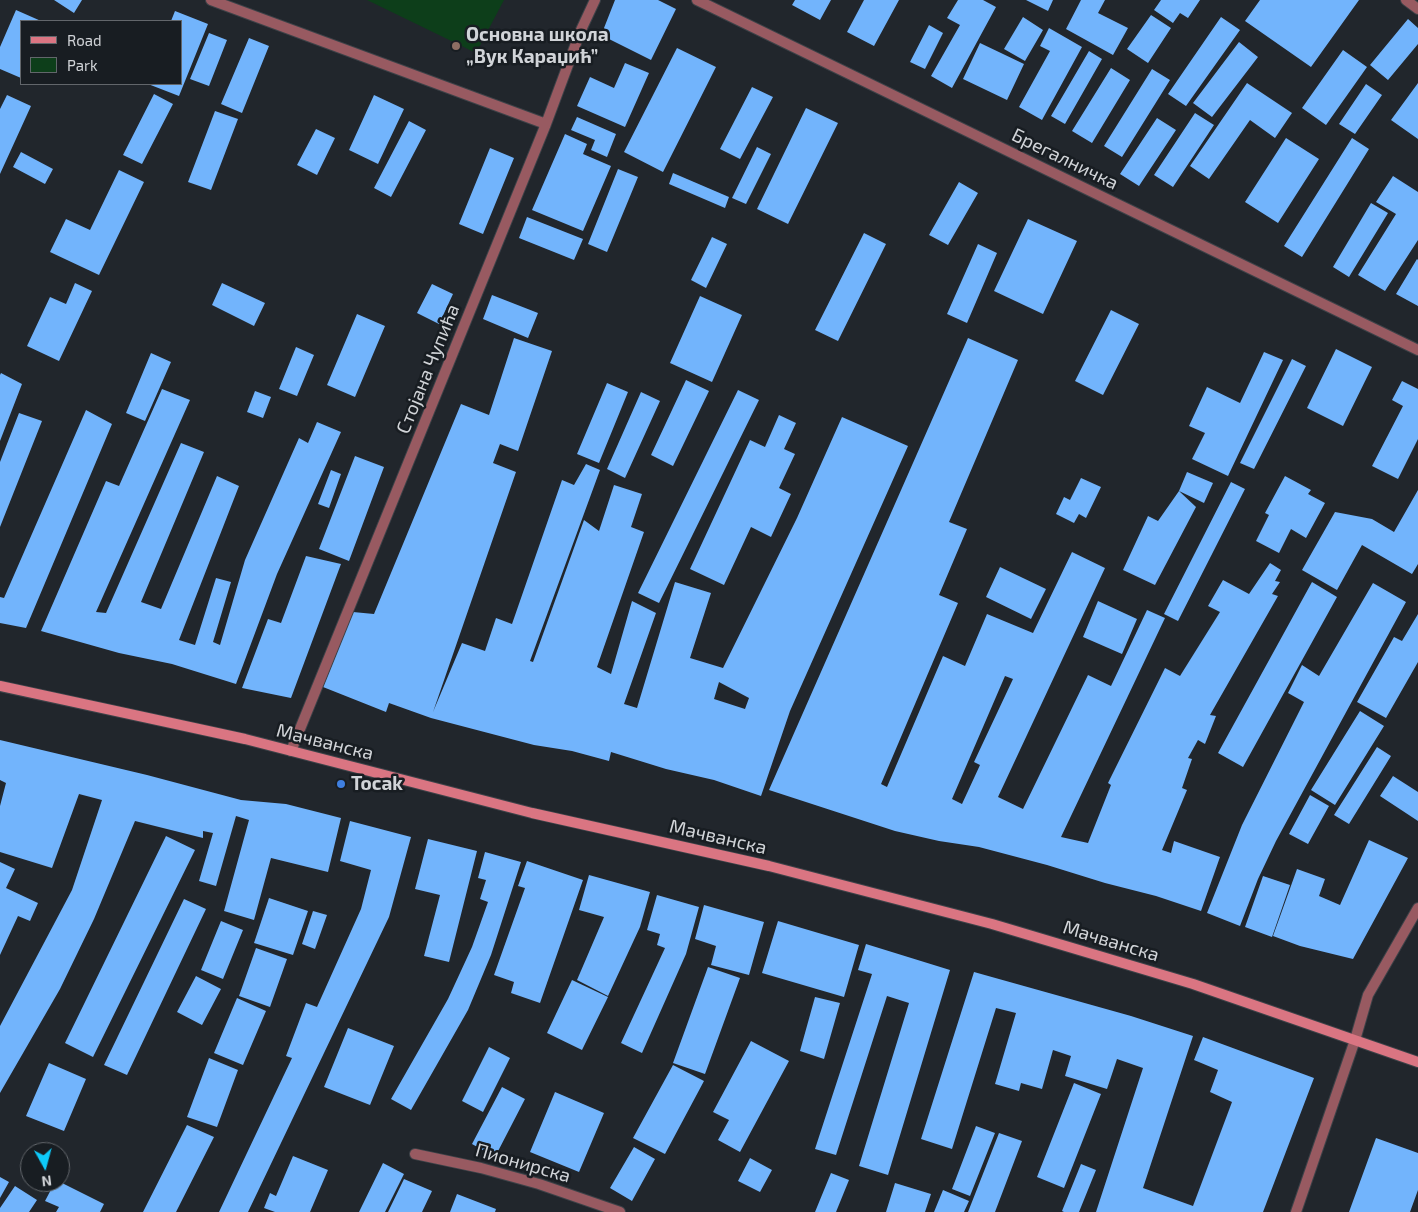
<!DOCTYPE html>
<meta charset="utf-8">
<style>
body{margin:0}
#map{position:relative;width:1418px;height:1212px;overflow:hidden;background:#21262c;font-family:"Exo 2",sans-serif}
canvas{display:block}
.legend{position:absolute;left:20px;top:20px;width:162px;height:65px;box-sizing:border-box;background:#181d22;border:1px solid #62666b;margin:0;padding:6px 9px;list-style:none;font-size:15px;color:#d1d4d8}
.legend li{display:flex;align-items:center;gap:10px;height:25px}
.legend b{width:25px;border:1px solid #62666b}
.north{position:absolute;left:20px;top:1142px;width:50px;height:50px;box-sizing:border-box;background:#181d22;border:1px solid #62666b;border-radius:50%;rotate:173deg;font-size:14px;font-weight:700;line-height:20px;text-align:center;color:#d1d4d8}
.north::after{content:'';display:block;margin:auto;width:18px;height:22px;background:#0ecafa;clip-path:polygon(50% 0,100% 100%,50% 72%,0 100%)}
</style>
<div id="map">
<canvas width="1418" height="1212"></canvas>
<ul class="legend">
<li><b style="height:6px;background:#da7582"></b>Road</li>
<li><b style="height:14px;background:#0d3e1a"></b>Park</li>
</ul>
<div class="north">N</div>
</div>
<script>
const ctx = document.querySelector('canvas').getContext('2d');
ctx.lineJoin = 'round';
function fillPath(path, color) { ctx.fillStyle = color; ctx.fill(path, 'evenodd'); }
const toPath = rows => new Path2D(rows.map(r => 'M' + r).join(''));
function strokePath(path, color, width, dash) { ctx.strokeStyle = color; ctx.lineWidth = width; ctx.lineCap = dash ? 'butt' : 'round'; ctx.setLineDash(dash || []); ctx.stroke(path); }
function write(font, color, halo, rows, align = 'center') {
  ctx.font = font + ' "Exo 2",sans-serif'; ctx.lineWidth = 5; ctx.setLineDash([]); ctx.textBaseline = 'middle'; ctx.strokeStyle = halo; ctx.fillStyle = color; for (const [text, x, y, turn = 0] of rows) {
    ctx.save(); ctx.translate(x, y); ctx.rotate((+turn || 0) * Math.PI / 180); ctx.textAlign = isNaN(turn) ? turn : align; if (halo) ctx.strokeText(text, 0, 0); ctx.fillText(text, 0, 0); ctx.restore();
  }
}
fillPath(toPath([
 [367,0,504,0,476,53]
]), '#0d3e1a');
fillPath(toPath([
 [54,0,82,0,74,13],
 [615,0,658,0,676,9,651,60,609,39,604,28],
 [795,0,831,0,820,20,792,5],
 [864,0,899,0,874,46,847,32],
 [958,0,983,0,996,7,952,88,931,76,960,25,947,18],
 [1026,0,1053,0,1048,11],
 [1081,0,1105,0,1098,13,1128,28,1113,55,1066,29],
 [1161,0,1200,0,1188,18,1180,13,1173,23,1154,10],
 [1260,0,1359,0,1311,67,1245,21],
 [16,10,41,21,21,21,21,78,0,69,0,47],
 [175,11,208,24,179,96,148,84,181,84,181,21,171,21],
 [1151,15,1171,28,1148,63,1127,49],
 [1023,17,1043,30,1025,61,1004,49],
 [1221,17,1240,30,1186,106,1168,94],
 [1408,19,1418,28,1418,44,1388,80,1370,65],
 [929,25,943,33,925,69,910,62],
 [1049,28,1082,47,1042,120,1019,107,1050,51,1040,46],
 [209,33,227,40,209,86,190,79],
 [249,38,269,46,242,113,221,104],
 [1239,42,1258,57,1212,117,1193,103],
 [980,43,1024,64,1007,100,963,79],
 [677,48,716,67,663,172,624,152],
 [1343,50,1367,67,1326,125,1302,108],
 [1089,51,1102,59,1065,124,1051,116],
 [625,63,649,73,625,127,577,106,590,77,614,88],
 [1111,68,1130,80,1092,143,1072,131],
 [1152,69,1170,80,1122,157,1104,146],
 [1247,83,1292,113,1275,138,1250,120,1209,179,1190,166],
 [1418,83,1418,139,1391,120],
 [1366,84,1382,95,1355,134,1339,124],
 [752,87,773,97,740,159,720,149],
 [154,94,173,104,142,164,123,155],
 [7,95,31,106,0,174,0,109],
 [374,95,404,109,378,164,349,150],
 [806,108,838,123,788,224,757,209],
 [215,111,238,119,211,190,188,182],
 [1195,113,1214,125,1173,187,1154,175],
 [577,117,616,134,607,157,591,150,595,140,571,130],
 [1157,118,1176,130,1139,186,1120,174],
 [409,121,426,130,391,197,374,188],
 [316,129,335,138,317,175,297,165],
 [565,134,587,144,583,154,611,166,583,231,532,210],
 [1286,138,1319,159,1278,223,1245,202],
 [1352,138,1369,149,1302,257,1284,246],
 [757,147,771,154,746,204,732,198],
 [490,148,514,158,483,234,459,224],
 [21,152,53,169,45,184,13,167],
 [618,169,638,177,607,252,588,244],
 [119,170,144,182,99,275,50,252,66,219,90,230],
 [673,173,729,197,725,208,669,184],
 [1393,176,1418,192,1418,240,1385,291,1358,275,1396,214,1376,202],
 [959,182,978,193,948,245,929,235],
 [1371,203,1388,213,1349,277,1333,267],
 [527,217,583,239,574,260,519,238],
 [1028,219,1077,241,1043,314,994,291],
 [864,233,886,244,838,341,815,330],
 [712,237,727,244,706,288,691,280],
 [978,244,997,253,967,323,947,314],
 [1417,259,1418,260,1418,306,1396,294],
 [75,283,92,291,59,361,27,346,50,297,66,304],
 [222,283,265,303,254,326,212,305],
 [432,284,453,294,439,324,417,313],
 [492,295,538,313,528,338,483,319],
 [700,296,742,315,712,382,670,363],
 [1111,310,1139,324,1103,395,1075,381],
 [357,314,385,326,355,397,327,385],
 [514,338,552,351,518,451,500,444,493,463,516,472,433,712,462,643,485,651,496,618,512,624,562,480,574,485,586,464,600,470,530,661,533,662,584,520,599,531,614,485,642,494,631,527,644,532,597,667,611,674,632,601,656,613,624,704,637,708,675,582,711,593,690,658,723,668,797,518,842,417,908,446,790,711,761,796,714,780,666,769,611,752,609,761,572,751,534,745,431,718,389,703,386,712,323,687,353,612,374,614,461,404,489,415],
 [719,682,749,698,745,709,714,699],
 [968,338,1018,360,949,522,967,529,939,595,958,603,881,784,887,787,943,656,965,666,987,614,1033,633,1072,552,1105,568,998,797,1023,809,1088,675,1111,686,1147,610,1165,618,1061,837,1088,843,1111,785,1108,783,1165,668,1180,676,1220,612,1208,606,1223,580,1249,594,1270,563,1281,570,1275,581,1280,582,1272,594,1278,596,1210,715,1216,716,1205,744,1198,740,1188,758,1192,759,1182,788,1187,790,1162,850,1171,853,1174,841,1220,857,1201,911,1156,896,1105,883,1047,865,979,847,939,841,895,831,769,790],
 [1005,676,1013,679,974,762,980,765,962,804,952,799,955,792],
 [296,347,314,355,297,396,279,389],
 [1336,349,1372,367,1343,426,1307,408],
 [1264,352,1283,360,1228,476,1192,459,1205,433,1189,426,1207,387,1240,403],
 [151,353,171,362,145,421,126,413],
 [1292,359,1306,366,1254,469,1240,463],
 [1,373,22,384,0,441,0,375],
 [686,380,709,391,673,466,651,455],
 [1402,381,1418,389,1418,439,1398,479,1372,466,1403,406,1392,400],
 [607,383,628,392,599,463,577,454],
 [162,389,190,400,96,612,106,613,181,443,204,452,141,602,161,609,217,476,239,486,179,640,195,645,216,578,231,582,213,642,220,645,245,560,299,438,308,443,317,422,341,432,277,574,236,684,172,664,119,653,41,631,106,481,119,486],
 [738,390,759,400,659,603,638,593],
 [255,391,271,397,263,418,247,412],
 [641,392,660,401,625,478,607,469],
 [86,410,112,424,26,628,0,623,0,597,4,598],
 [19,413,42,421,0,527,0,462],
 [779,415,796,423,784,449,795,454,779,488,791,494,771,537,751,527,724,585,690,569,750,440,765,447],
 [355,456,384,467,349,561,319,549],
 [331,470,341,474,329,508,318,504],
 [1187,472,1213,483,1204,503,1179,491],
 [1285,476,1311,490,1308,494,1325,503,1306,538,1291,529,1279,553,1256,541,1269,515,1265,513],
 [1081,478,1101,487,1086,518,1079,514,1074,523,1056,514,1064,497,1070,500],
 [1231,482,1245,489,1178,621,1164,614],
 [1418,490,1418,564,1412,574,1362,545,1337,590,1302,570,1335,512,1372,519,1394,532],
 [1179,491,1196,507,1155,585,1123,570,1148,516,1158,521],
 [306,556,341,564,291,698,242,688,268,619,281,623],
 [1000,567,1046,589,1031,619,986,597],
 [1312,582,1337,597,1243,767,1218,753],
 [1373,583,1406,602,1276,841,1258,879,1240,926,1207,913,1242,825,1304,702,1288,693,1302,665,1319,676],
 [1098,601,1137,619,1122,654,1083,637],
 [1418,614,1418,662,1386,718,1357,702,1394,637,1402,641],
 [1360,711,1384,726,1335,805,1311,790],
 [0,740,147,775,241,800,286,804,341,818,328,872,271,858,254,920,224,911,249,820,236,816,216,886,199,881,213,833,203,831,203,838,135,821,94,919,60,989,0,1093,0,1026,72,890,102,800,79,794,52,868,0,852,0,806,6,783,0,780],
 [1377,747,1391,756,1349,824,1334,815],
 [1393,776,1418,792,1418,821,1380,796],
 [1310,795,1329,806,1308,844,1289,834],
 [350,821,411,837,389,917,248,1212,219,1212,292,1058,286,1056,306,1003,317,1007,361,909,371,870,340,861],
 [166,836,195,850,93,1057,65,1043],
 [428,839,477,851,449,962,424,956,440,895,415,889],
 [1369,840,1408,858,1353,959,1300,946,1273,936,1297,869,1325,879,1319,896,1340,905],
 [485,852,521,862,491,955,468,1010,411,1110,391,1099,448,999,472,947,488,902,480,899,486,880,478,878],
 [527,861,583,880,540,1003,511,993,514,982,494,975,525,888,518,886],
 [0,862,15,869,6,888,38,903,30,921,18,916,0,955],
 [589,875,650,892,640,927,608,996,577,980,604,917,579,910],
 [1263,876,1290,885,1272,937,1245,927],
 [657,895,699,907,686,954,642,1053,621,1043,665,948,657,945,660,934,647,930],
 [269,898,308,911,293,955,254,943],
 [184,899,206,909,127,1075,104,1065],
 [704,905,764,922,749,975,711,965,716,946,695,939],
 [313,911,327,915,315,949,302,944],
 [221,921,243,930,223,979,201,970],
 [778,921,859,945,844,997,762,973],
 [866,944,950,970,888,1175,859,1166,909,1003,887,996,836,1155,815,1149,872,974,858,970],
 [256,948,287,959,270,1007,239,996],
 [708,967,740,978,705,1074,673,1063],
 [974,972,1131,1016,1193,1036,1143,1188,1193,1206,1232,1102,1210,1092,1218,1070,1194,1060,1203,1037,1314,1078,1263,1212,1096,1212,1143,1068,1117,1059,1107,1089,1065,1076,1071,1056,1053,1050,1042,1089,1021,1083,1019,1091,995,1084,1016,1013,996,1008,952,1149,921,1139],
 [196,976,221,989,202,1025,177,1012],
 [572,980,608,997,582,1050,547,1033],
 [815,997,840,1003,824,1059,800,1051],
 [237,998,266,1011,243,1065,214,1053],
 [348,1028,394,1046,370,1105,324,1087],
 [751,1041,789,1061,740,1152,718,1140,729,1120,713,1112],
 [489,1047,510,1058,483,1112,462,1101],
 [209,1058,238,1070,217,1127,187,1117],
 [49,1063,86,1079,64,1131,26,1116],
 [673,1065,704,1081,665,1154,633,1138],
 [1074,1083,1101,1094,1064,1188,1037,1177],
 [502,1087,525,1099,495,1157,472,1144],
 [555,1092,604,1113,579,1172,530,1152],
 [187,1125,214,1137,176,1212,143,1212],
 [976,1126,995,1133,970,1196,952,1189],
 [999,1133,1022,1141,995,1212,968,1212],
 [1376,1138,1418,1153,1418,1190,1410,1212,1349,1212],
 [634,1147,655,1159,632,1201,610,1188],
 [293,1156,328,1170,310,1212,275,1212,264,1208,270,1193,276,1196],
 [750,1158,772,1170,760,1192,738,1181],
 [383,1163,404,1174,385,1212,359,1212],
 [1081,1164,1096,1170,1079,1212,1064,1212,1062,1211],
 [831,1173,849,1180,836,1212,815,1212],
 [0,1177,9,1182,0,1198],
 [404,1179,432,1191,422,1212,388,1212],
 [55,1182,60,1182,104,1204,100,1212,56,1212,59,1207,45,1201],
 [895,1183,931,1194,925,1212,886,1212],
 [15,1186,37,1200,29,1212,0,1212,0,1208],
 [943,1190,969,1201,964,1212,934,1212],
 [457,1194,496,1209,495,1212,450,1212]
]), '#72b4fc');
const street = toPath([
 [211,0,546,124],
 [697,0,1418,350],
 [1406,0,1418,9],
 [291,751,546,124,581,30,595,0],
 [415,1154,481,1168,539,1184,620,1212],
 [1296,1212,1355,1040,1368,995,1418,908]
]);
const secondary = toPath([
 [0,686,245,739,532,813,769,866,992,924,1193,984,1418,1062]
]);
strokePath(street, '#3d4248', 12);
strokePath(secondary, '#3d4248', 12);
strokePath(street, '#985a61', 10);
strokePath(secondary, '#da7582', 10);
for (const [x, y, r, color] of [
 [456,46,5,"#8d6e63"],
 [341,784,5,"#3f7fe0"]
]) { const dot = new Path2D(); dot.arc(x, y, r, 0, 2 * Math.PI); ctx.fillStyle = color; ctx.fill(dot); strokePath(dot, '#181d22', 2); }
write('bold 19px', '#d1d4d8', '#181d22', [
 ["Основна школа",466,35],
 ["„Вук Караџић”",466,57],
 ["Tocak",351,784]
], 'left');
write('19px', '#d1d4d8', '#181d22', [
 ["Брегалничка",1065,159,26],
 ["Стојана Чупића",428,369,-68],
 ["Мачванска",325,742,14],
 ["Мачванска",718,837,13],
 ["Мачванска",1111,941,17],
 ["Пионирска",523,1163,16]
]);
</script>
